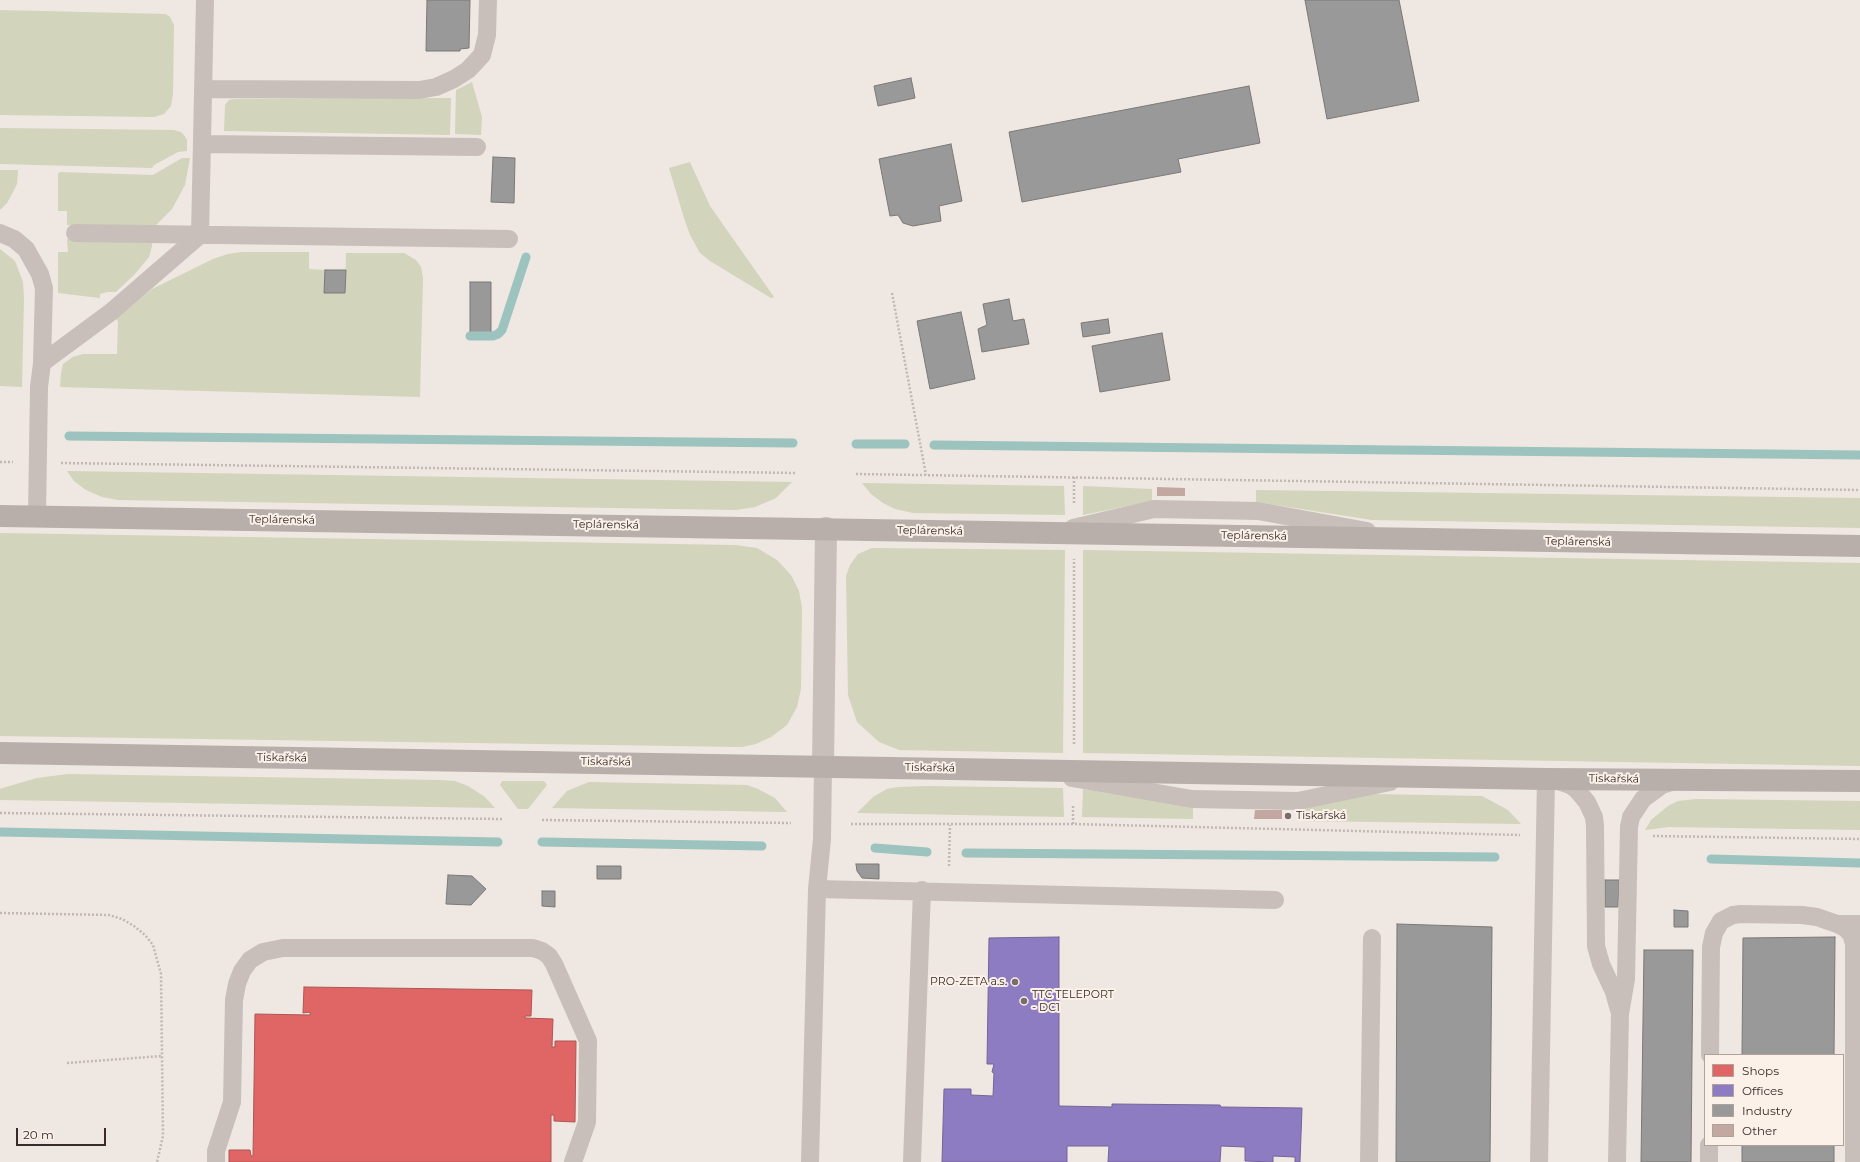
<!DOCTYPE html>
<meta charset="utf-8">
<style>
body{margin:0}
#map{position:relative;width:1860px;height:1162px;overflow:hidden;background:#eee7e2;font-family:Montserrat,sans-serif}
canvas{display:block}
.legend{position:absolute;left:1704px;top:1054px;width:140px;height:92px;box-sizing:border-box;background:#fbf1e9;border:1px solid #ada29c;margin:0;padding:5px 7px;list-style:none;font-size:12px;color:#392c28}
.legend li{display:flex;align-items:center;gap:8px;height:20px}
.legend b{width:20px;border:1px solid #ada29c}
.scale{position:absolute;left:16px;top:1128px;width:90px;height:18px;box-sizing:border-box;border:2px solid #392c28;border-top:0;padding-left:5px;font-size:12px;line-height:14px;white-space:nowrap;color:#392c28;-webkit-text-stroke:3px #fbf1e9;paint-order:stroke}
</style>
<div id="map">
<canvas width="1860" height="1162"></canvas>
<ul class="legend">
<li><b style="height:11px;background:#e06666"></b>Shops</li>
<li><b style="height:11px;background:#8e7cc3"></b>Offices</li>
<li><b style="height:11px;background:#999"></b>Industry</li>
<li><b style="height:11px;background:#c3a8a2"></b>Other</li>
</ul>
<div class="scale">20 m</div>
</div>
<script>
const ctx = document.querySelector('canvas').getContext('2d');
ctx.lineJoin = 'round';
function fillPath(path, color) { ctx.fillStyle = color; ctx.fill(path, 'evenodd'); }
const toPath = rows => new Path2D(rows.map(r => 'M' + r).join(''));
function strokePath(path, color, width, dash) { ctx.strokeStyle = color; ctx.lineWidth = width; ctx.lineCap = dash ? 'butt' : 'round'; ctx.setLineDash(dash || []); ctx.stroke(path); }
function write(font, color, halo, rows, align = 'center') {
  ctx.font = font + ' Montserrat,sans-serif'; ctx.lineWidth = 4; ctx.setLineDash([]); ctx.textBaseline = 'middle'; ctx.strokeStyle = halo; ctx.fillStyle = color; for (const [text, x, y, turn = 0] of rows) {
    ctx.save(); ctx.translate(x, y); ctx.rotate((+turn || 0) * Math.PI / 180); ctx.textAlign = isNaN(turn) ? turn : align; if (halo) ctx.strokeText(text, 0, 0); ctx.fillText(text, 0, 0); ctx.restore();
  }
}
fillPath(toPath([
 [0,10,166,14,170,17,174,25,173,94,171,106,164,114,154,117,0,115],
 [472,82,482,117,481,135,455,134,456,90],
 [451,98,450,135,224,131,225,105,229,100,234,99],
 [0,128,174,130,181,132,184,135,187,140,187,151,178,152,154,165,152,168,0,164],
 [182,158,190,158,185,185,172,209,156,225,67,225,67,211,58,211,58,174,60,172,153,175],
 [690,162,710,206,774,297,771,298,710,261,700,253,690,235,684,218,669,168],
 [0,170,18,170,17,184,12,194,7,203,0,210],
 [67,239,152,240,152,246,149,257,134,275,116,292,107,292,100,294,100,298,58,293,58,252,68,252],
 [0,249,15,261,23,282,24,299,22,387,0,386],
 [242,252,309,252,309,269,325,270,325,293,345,293,346,253,404,253,416,260,421,267,423,278,420,397,60,387,61,373,63,364,73,357,83,354,117,354,118,322,116,318,152,289,213,259,228,254],
 [67,471,792,482,776,498,755,507,736,510,118,500,102,497,86,490,74,481],
 [862,483,1064,486,1065,515,913,513,895,509,883,503,871,494],
 [1083,486,1152,489,1152,501,1083,515],
 [1256,490,1860,498,1860,528,1372,520,1256,502],
 [0,533,735,545,757,548,777,560,791,575,799,591,802,608,801,689,797,707,787,725,771,737,756,744,742,747,0,736],
 [872,548,1065,550,1063,753,899,750,879,742,857,722,848,695,846,576,850,565,858,554],
 [1083,550,1860,563,1860,766,1083,753],
 [68,774,440,780,455,781,468,786,485,797,495,808,0,800,0,789,6,787,37,778],
 [502,781,544,781,547,785,528,809,518,809,500,785],
 [589,782,747,785,758,789,775,798,787,812,552,808,567,791],
 [927,786,1063,788,1064,817,857,813,873,797,887,789,898,787],
 [1083,789,1193,807,1193,819,1082,817],
 [1371,794,1482,796,1508,810,1521,824,1302,821,1302,808],
 [1696,799,1860,801,1860,830,1669,827,1645,830,1651,820,1668,806,1678,801]
]), '#d2d4bb');
const shops = toPath([
 [304,987,532,990,531,1016,525,1016,525,1018,553,1019,552,1047,555,1047,555,1041,576,1041,575,1122,554,1121,554,1115,551,1115,551,1162,229,1162,229,1150,250,1150,251,1156,253,1156,255,1014,310,1015,310,1012,303,1013,304,987]
]);
fillPath(shops, '#e06666');
strokePath(shops, '#ae5553', 1);
const offices = toPath([
 [1059,937,1059,1106,1112,1107,1112,1104,1220,1105,1221,1107,1302,1108,1300,1162,1295,1162,1295,1157,1273,1156,1273,1162,1245,1161,1245,1147,1221,1146,1220,1162,1108,1162,1109,1146,1067,1146,1067,1162,942,1162,944,1089,971,1089,971,1095,993,1096,994,1073,992,1072,994,1064,987,1064,989,938,1059,937]
]);
fillPath(offices, '#8e7cc3');
strokePath(offices, '#746494', 1);
const industry = toPath([
 [427,0,470,0,469,48,460,49,460,51,426,51,427,0],
 [1305,0,1399,0,1419,101,1327,119,1305,0],
 [911,78,915,98,878,106,874,86,911,78],
 [1249,86,1260,143,1178,159,1181,172,1022,202,1009,132,1249,86],
 [951,144,962,201,939,206,941,221,913,226,903,223,898,215,890,216,879,159,951,144],
 [493,157,515,158,514,203,491,202,493,157],
 [325,270,346,270,345,293,324,293,325,270],
 [470,282,491,282,491,334,470,333,470,282],
 [1009,299,1013,321,1024,319,1029,344,982,352,978,329,987,325,983,304,1009,299],
 [961,312,975,379,930,389,917,321,961,312],
 [1108,319,1110,333,1083,337,1081,323,1108,319],
 [1162,333,1170,380,1100,392,1092,346,1162,333],
 [856,864,879,864,879,879,862,878,857,871,856,864],
 [597,866,621,866,621,879,597,879,597,866],
 [448,875,472,876,486,889,471,905,446,904,448,875],
 [1605,880,1619,880,1618,907,1605,907,1605,880],
 [542,891,555,891,555,907,542,906,542,891],
 [1674,910,1688,911,1688,927,1674,927,1674,910],
 [1397,924,1492,927,1490,1162,1396,1162,1397,924],
 [1835,937,1834,1055,1742,1055,1743,938,1835,937],
 [1644,950,1693,950,1691,1162,1641,1162,1644,950],
 [1742,1145,1834,1145,1834,1162,1742,1162,1742,1145]
]);
fillPath(industry, '#999');
strokePath(industry, '#7c7877', 1);
strokePath(toPath([
 [470,336,493,336,498,334,502,330,526,257],
 [69,436,793,443],
 [856,444,905,444],
 [934,445,1860,455],
 [0,832,498,842],
 [542,842,762,846],
 [875,848,927,852],
 [966,853,1495,857],
 [1711,859,1860,863]
]), '#9cc3be', 9);
fillPath(toPath([
 [1157,487,1185,488,1185,496,1157,496],
 [1255,810,1282,810,1282,819,1254,819]
]), '#c3a8a2');
strokePath(toPath([
 [892,293,926,475],
 [0,462,13,462],
 [61,463,797,473],
 [856,474,1860,490],
 [1074,477,1074,503],
 [1074,744,1074,559],
 [0,813,503,819],
 [542,820,791,823],
 [851,824,1073,824,1520,835],
 [1073,824,1073,804],
 [1653,836,1860,839],
 [949,866,950,825],
 [0,913,109,915,122,919,134,926,145,935,153,945,161,974,163,1136,157,1162],
 [67,1063,162,1056]
]), '#c1b8b3', 2.5, [2, 2]);
strokePath(toPath([
 [204,89,419,90,436,87,454,79,468,70,482,55,487,35,488,0],
 [203,144,477,147],
 [0,233,14,239,26,249,40,274,44,288,42,363,39,387,37,516],
 [75,233,509,239],
 [42,363,111,312,200,235,205,0],
 [1073,528,1154,509,1258,511,1367,531],
 [1072,778,1192,799,1298,801,1390,782],
 [1555,780,1570,785,1576,789,1587,802,1594,817,1595,826,1596,946,1601,964,1614,992,1619,1010],
 [817,889,1275,900],
 [1837,924,1845,928,1851,934,1854,944,1854,1162],
 [1710,1055,1711,947,1714,933,1721,921,1733,915,1741,914,1802,915,1817,917,1837,924,1860,924],
 [216,1162,216,1151,232,1102,234,1000,237,984,242,971,250,960,263,952,283,948,533,948,542,951,549,956,554,964,588,1041,587,1122,573,1162],
 [810,1162,817,889,822,839,823,766],
 [912,1162,922,890],
 [1369,1162,1372,938],
 [1539,1162,1546,779],
 [1617,1162,1620,1014,1626,979,1629,827,1631,817,1643,799,1662,785,1675,781],
 [1709,1162,1709,1145]
]), '#c8bfbb', 18);
strokePath(toPath([
 [823,766,826,528]
]), '#c8bfbb', 22);
strokePath(toPath([
 [0,516,1860,546],
 [0,753,1546,779,1860,781]
]), '#b8afab', 22);
for (const [x, y, r, color] of [
 [1288,816,4,"#786d69"],
 [1015,982,4,"#786d69"],
 [1024,1001,4,"#786d69"]
]) { const dot = new Path2D(); dot.arc(x, y, r, 0, 2 * Math.PI); ctx.fillStyle = color; ctx.fill(dot); strokePath(dot, '#fbf1e9', 1.5); }
write('11px', '#392c28', '#fbf1e9', [
 ["Teplárenská",282,520,1],
 ["Teplárenská",606,525,1],
 ["Teplárenská",930,531,1],
 ["Teplárenská",1254,536,1],
 ["Teplárenská",1578,542,1],
 ["Tiskařská",282,758,1],
 ["Tiskařská",606,762,1],
 ["Tiskařská",930,768,1],
 ["Tiskařská",1614,779,1]
]);
write('11px', '#392c28', '#fbf1e9', [
 ["Tiskařská",1296,816],
 ["PRO-ZETA a.s.",1007,982,"right"],
 ["TTC TELEPORT",1032,995],
 ["- DC1",1032,1008]
], 'left');
</script>
